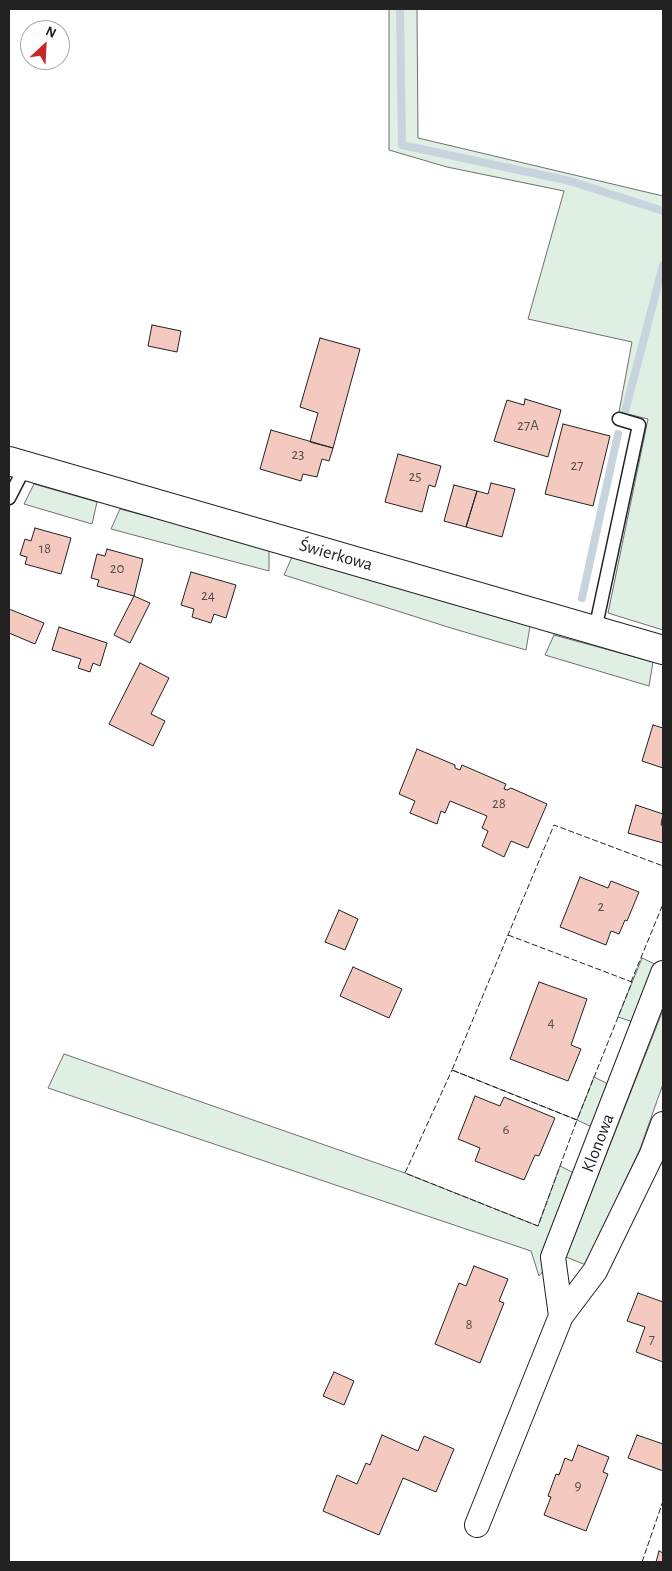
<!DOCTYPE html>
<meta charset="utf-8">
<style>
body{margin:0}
#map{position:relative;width:672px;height:1571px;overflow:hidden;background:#fff;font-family:"Alegreya Sans",sans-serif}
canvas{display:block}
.frame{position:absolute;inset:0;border:10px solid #222;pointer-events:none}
.north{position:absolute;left:20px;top:20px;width:50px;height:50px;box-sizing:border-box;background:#fff;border:1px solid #a7a7a7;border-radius:50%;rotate:25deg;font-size:14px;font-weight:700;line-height:20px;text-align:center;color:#222}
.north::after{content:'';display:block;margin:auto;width:18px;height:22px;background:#c62828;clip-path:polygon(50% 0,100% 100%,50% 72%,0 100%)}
</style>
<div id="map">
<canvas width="672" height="1571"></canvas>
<div class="frame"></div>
<div class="north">N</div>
</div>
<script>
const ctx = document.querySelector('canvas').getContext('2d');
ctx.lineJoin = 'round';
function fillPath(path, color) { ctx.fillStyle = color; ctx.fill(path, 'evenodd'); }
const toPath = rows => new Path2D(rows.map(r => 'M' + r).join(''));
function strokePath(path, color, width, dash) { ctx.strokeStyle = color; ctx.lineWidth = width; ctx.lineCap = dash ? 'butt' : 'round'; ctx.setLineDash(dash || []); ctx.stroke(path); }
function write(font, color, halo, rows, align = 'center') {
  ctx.font = font + ' "Alegreya Sans",sans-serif'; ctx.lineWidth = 4; ctx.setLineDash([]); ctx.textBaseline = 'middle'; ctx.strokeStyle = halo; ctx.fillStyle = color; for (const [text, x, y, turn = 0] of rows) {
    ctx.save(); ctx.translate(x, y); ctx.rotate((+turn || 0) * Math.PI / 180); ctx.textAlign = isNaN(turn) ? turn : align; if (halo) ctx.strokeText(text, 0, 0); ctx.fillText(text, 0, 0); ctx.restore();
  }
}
const green = toPath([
 [389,9,417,9,418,138,663,196,663,630,608,613,648,419,619,412,632,342,528,319,564,191,447,167,389,150,389,9],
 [34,484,97,502,92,524,24,504,34,484],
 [120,509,269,548,269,571,111,529,120,509],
 [292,557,530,626,526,650,451,628,284,575,292,557],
 [554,635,653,662,649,686,545,655,554,635],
 [642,958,657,965,636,1023,618,1017,642,958],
 [663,1010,663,1084,640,1149,586,1265,566,1257,663,1010],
 [64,1054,405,1173,538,1226,560,1166,574,1173,547,1266,539,1276,531,1251,48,1088,64,1054],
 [594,1077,608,1084,592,1127,577,1120,594,1077]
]);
fillPath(green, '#e0efe3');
strokePath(green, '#6f6f6f', 1);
strokePath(toPath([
 [400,9,402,145,570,181,663,211],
 [625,412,663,265],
 [582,598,618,434]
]), '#c7d3dd', 8);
const building = toPath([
 [152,325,181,331,177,352,148,346,152,325],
 [320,338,360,349,333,448,310,442,318,413,300,407,320,338],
 [525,399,561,410,548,457,494,441,507,400,524,405,525,399],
 [563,424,610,436,593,506,545,494,563,424],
 [271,430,333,448,329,461,322,459,317,477,303,474,301,481,260,469,271,430],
 [398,454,441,466,435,487,429,485,422,512,385,502,398,454],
 [491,483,515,489,502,537,466,527,477,491,488,494,491,483],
 [454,485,477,491,466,527,444,521,454,485],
 [35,528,71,538,61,574,25,564,27,557,20,555,25,539,31,541,35,528],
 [107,549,143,559,134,596,97,586,99,580,91,578,97,554,105,556,107,549],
 [191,572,236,585,226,618,214,614,211,623,192,617,194,609,181,605,191,572],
 [134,596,150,603,130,643,114,635,134,596],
 [9,609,44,623,35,644,9,633,9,609],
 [59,627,107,643,100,666,93,663,90,672,78,668,81,659,52,650,59,627],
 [140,663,169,678,151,714,165,721,153,746,109,724,140,663],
 [653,725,663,728,663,768,642,761,653,725],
 [417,749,455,765,455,768,460,770,462,765,506,784,504,789,507,790,511,788,547,804,528,848,511,841,504,857,482,846,488,831,482,828,487,816,450,801,445,813,441,811,437,824,410,813,415,801,399,794,417,749],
 [636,805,663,814,661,825,663,826,663,843,628,833,636,805],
 [580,877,608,888,611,881,639,892,627,921,625,920,619,934,611,931,606,945,560,927,580,877],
 [339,910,358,919,345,950,325,942,339,910],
 [353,967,402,989,389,1018,340,996,353,967],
 [539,982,587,999,571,1045,581,1049,568,1081,510,1059,539,982],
 [475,1096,500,1106,504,1097,555,1118,539,1156,535,1155,524,1180,475,1161,480,1148,458,1139,475,1096],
 [474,1266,508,1279,499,1301,504,1303,480,1363,435,1344,459,1283,466,1286,474,1266],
 [638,1293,663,1302,663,1362,636,1352,645,1327,627,1321,638,1293],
 [334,1372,354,1381,344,1405,323,1396,334,1372],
 [382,1435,418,1451,424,1436,454,1449,436,1492,403,1478,379,1535,323,1511,337,1475,357,1484,366,1463,370,1465,382,1435],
 [637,1435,663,1444,663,1471,628,1458,637,1435],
 [578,1445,609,1457,603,1472,608,1474,586,1531,544,1515,551,1497,548,1496,556,1474,559,1475,565,1458,572,1461,578,1445],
 [659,1551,663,1553,663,1562,656,1562,659,1551]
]);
fillPath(building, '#f3c9c0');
strokePath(building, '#222', 1);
const service = toPath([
 [9,498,26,465],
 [595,630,639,425,619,419]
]);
const minor = toPath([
 [663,973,553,1257,561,1316,595,1271,652,1154,663,1124],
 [477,1525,561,1316]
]);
const tertiary = toPath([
 [9,461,663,650]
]);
strokePath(service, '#222', 15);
strokePath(minor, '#222', 26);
strokePath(tertiary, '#222', 30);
strokePath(service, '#fff', 12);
strokePath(minor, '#fff', 24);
strokePath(tertiary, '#fff', 28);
strokePath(toPath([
 [508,935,632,982,577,1120,452,1070,508,935],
 [509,936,508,935,554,825,663,866],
 [631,982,663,904],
 [452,1070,577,1120,538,1226,405,1173,452,1070],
 [642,1562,663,1501]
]), '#222', 1, [6, 2.5]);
write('15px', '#564c4a', null, [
 ["27A",528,425],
 ["23",298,454],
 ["27",577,465],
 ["25",415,476],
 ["18",45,548],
 ["20",117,568],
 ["24",208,595],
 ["28",499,803],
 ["2",601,906],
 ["4",551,1022],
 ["6",506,1129],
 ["8",469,1324],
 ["7",652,1339],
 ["9",578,1485]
]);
write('18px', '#222', '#fff', [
 ["Świerkowa",336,555,16],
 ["Klonowa",598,1143,-69]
]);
</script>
